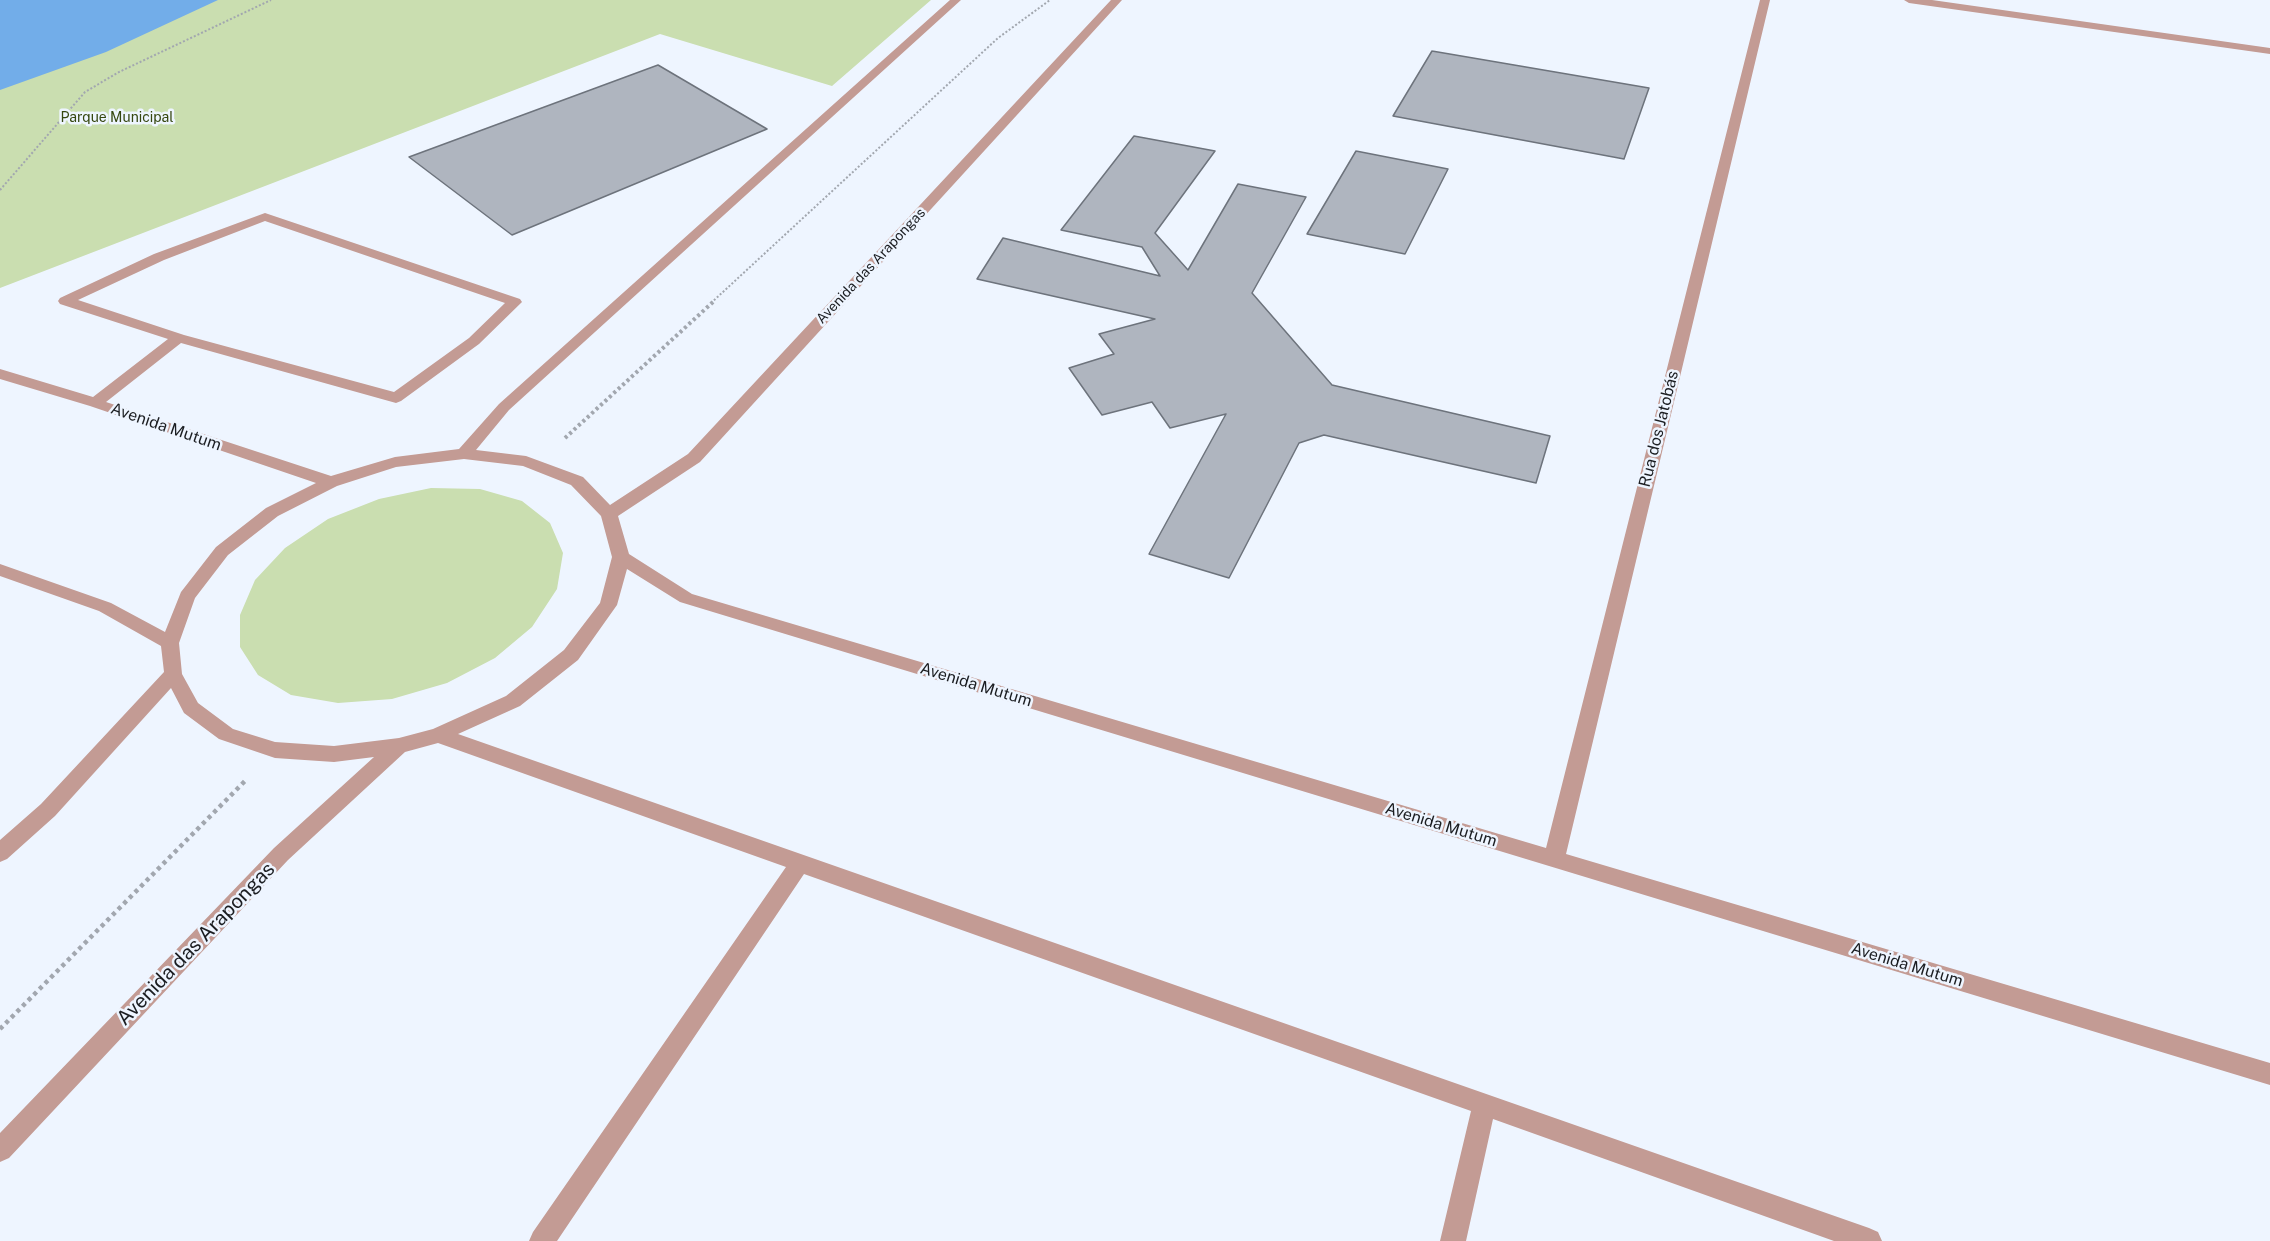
<!DOCTYPE html>
<meta charset="utf-8">
<style>
body{margin:0}
canvas{display:block;background:#eef5ff}
</style>
<canvas width="2270" height="1241"></canvas>
<script>
const ctx = document.querySelector('canvas').getContext('2d');
ctx.lineJoin = 'round';
function fillPath(path, color) { ctx.fillStyle = color; ctx.fill(path, 'evenodd'); }
const toPath = rows => new Path2D(rows.map(r => 'M' + r).join(''));
function strokePath(path, color, width, dash) { ctx.strokeStyle = color; ctx.lineWidth = width; ctx.lineCap = dash ? 'butt' : 'round'; ctx.setLineDash(dash || []); ctx.stroke(path); }
function write(font, color, halo, rows, align = 'center') {
  ctx.font = font + ' "Public Sans",sans-serif'; ctx.lineWidth = 5; ctx.setLineDash([]); ctx.textBaseline = 'middle'; ctx.strokeStyle = halo; ctx.fillStyle = color; for (const [text, x, y, turn = 0] of rows) {
    ctx.save(); ctx.translate(x, y); ctx.rotate((+turn || 0) * Math.PI / 180); ctx.textAlign = isNaN(turn) ? turn : align; if (halo) ctx.strokeText(text, 0, 0); ctx.fillText(text, 0, 0); ctx.restore();
  }
}
fillPath(toPath([
 [0,0,931,0,832,86,660,34,0,288],
 [431,488,480,489,522,501,550,523,563,553,557,589,532,627,495,658,447,683,392,699,338,703,291,695,258,675,240,647,240,615,255,580,285,548,328,519,379,499]
]), '#cadeb0');
fillPath(toPath([
 [0,0,218,0,106,52,0,90]
]), '#72ade9');
const building = toPath([
 [1432,51,1649,88,1624,159,1393,116,1432,51],
 [658,65,767,129,512,235,409,157,658,65],
 [1134,136,1215,151,1155,233,1188,270,1238,184,1306,197,1252,293,1332,385,1550,436,1536,483,1324,435,1299,443,1229,578,1149,554,1226,414,1170,428,1152,402,1102,415,1069,368,1114,354,1099,334,1155,319,977,279,1003,238,1160,276,1142,247,1061,230,1134,136],
 [1356,151,1448,169,1405,254,1307,234,1356,151]
]);
fillPath(building, '#afb5bf');
strokePath(building, '#6d737c', 1.5);
strokePath(toPath([
 [0,190,85,92,119,72,271,0],
 [711,303,998,38,1050,0]
]), '#a2a7af', 2, [2, 2]);
strokePath(toPath([
 [565,438,713,302]
]), '#a2a7af', 4, [3, 3]);
strokePath(toPath([
 [0,1029,245,781]
]), '#a2a7af', 4.5, [4, 4]);
fillPath(toPath([
 [950,0,961,0,509,410,476,450,526,456,583,477,610,505,688,454,1111,0,1122,0,700,462,618,516,629,554,692,594,1546,848,1760,0,1770,0,1566,854,2270,1063,2270,1085,680,602,627,569,617,605,578,660,520,706,458,734,1869,1228,1878,1232,1882,1241,1834,1241,1493,1119,1466,1241,1440,1241,1471,1111,804,874,557,1241,529,1241,533,1232,786,867,438,743,405,752,288,860,9,1158,0,1162,0,1133,274,848,374,757,334,762,275,758,219,739,184,713,171,688,55,816,7,859,0,862,0,840,41,804,164,672,161,646,99,611,0,576,0,564,111,603,165,632,181,592,216,547,266,508,316,483,90,406,0,379,0,369,93,397,168,339,60,304,58,301,60,298,154,254,265,213,520,299,522,302,479,344,401,401,396,403,181,343,106,402,331,476,395,457,459,449,499,404,950,0],
 [265,221,505,303,469,338,394,392,184,335,78,300,164,260,265,221],
 [464,459,523,466,571,485,601,516,612,557,600,603,564,650,506,696,433,729,399,738,334,746,275,742,233,729,198,703,182,674,179,643,195,598,228,555,278,516,337,486,396,467,464,459],
 [1904,0,1932,0,2270,48,2270,54,1909,3,1904,0]
]), '#c39b94');
write('14px', '#354710', '#eef5ff', [
 ["Parque Municipal",117,118]
]);
write('14px', '#1b1d21', '#eef5ff', [
 ["Avenida das Arapongas",871,266,-47]
]);
write('16px', '#1b1d21', '#eef5ff', [
 ["Avenida Mutum",166,427,19],
 ["Rua dos Jatobás",1659,429,-76],
 ["Avenida Mutum",976,685,17],
 ["Avenida Mutum",1441,825,17],
 ["Avenida Mutum",1907,965,17]
]);
write('20px', '#1b1d21', '#eef5ff', [
 ["Avenida das Arapongas",196,944,-46]
]);
</script>
